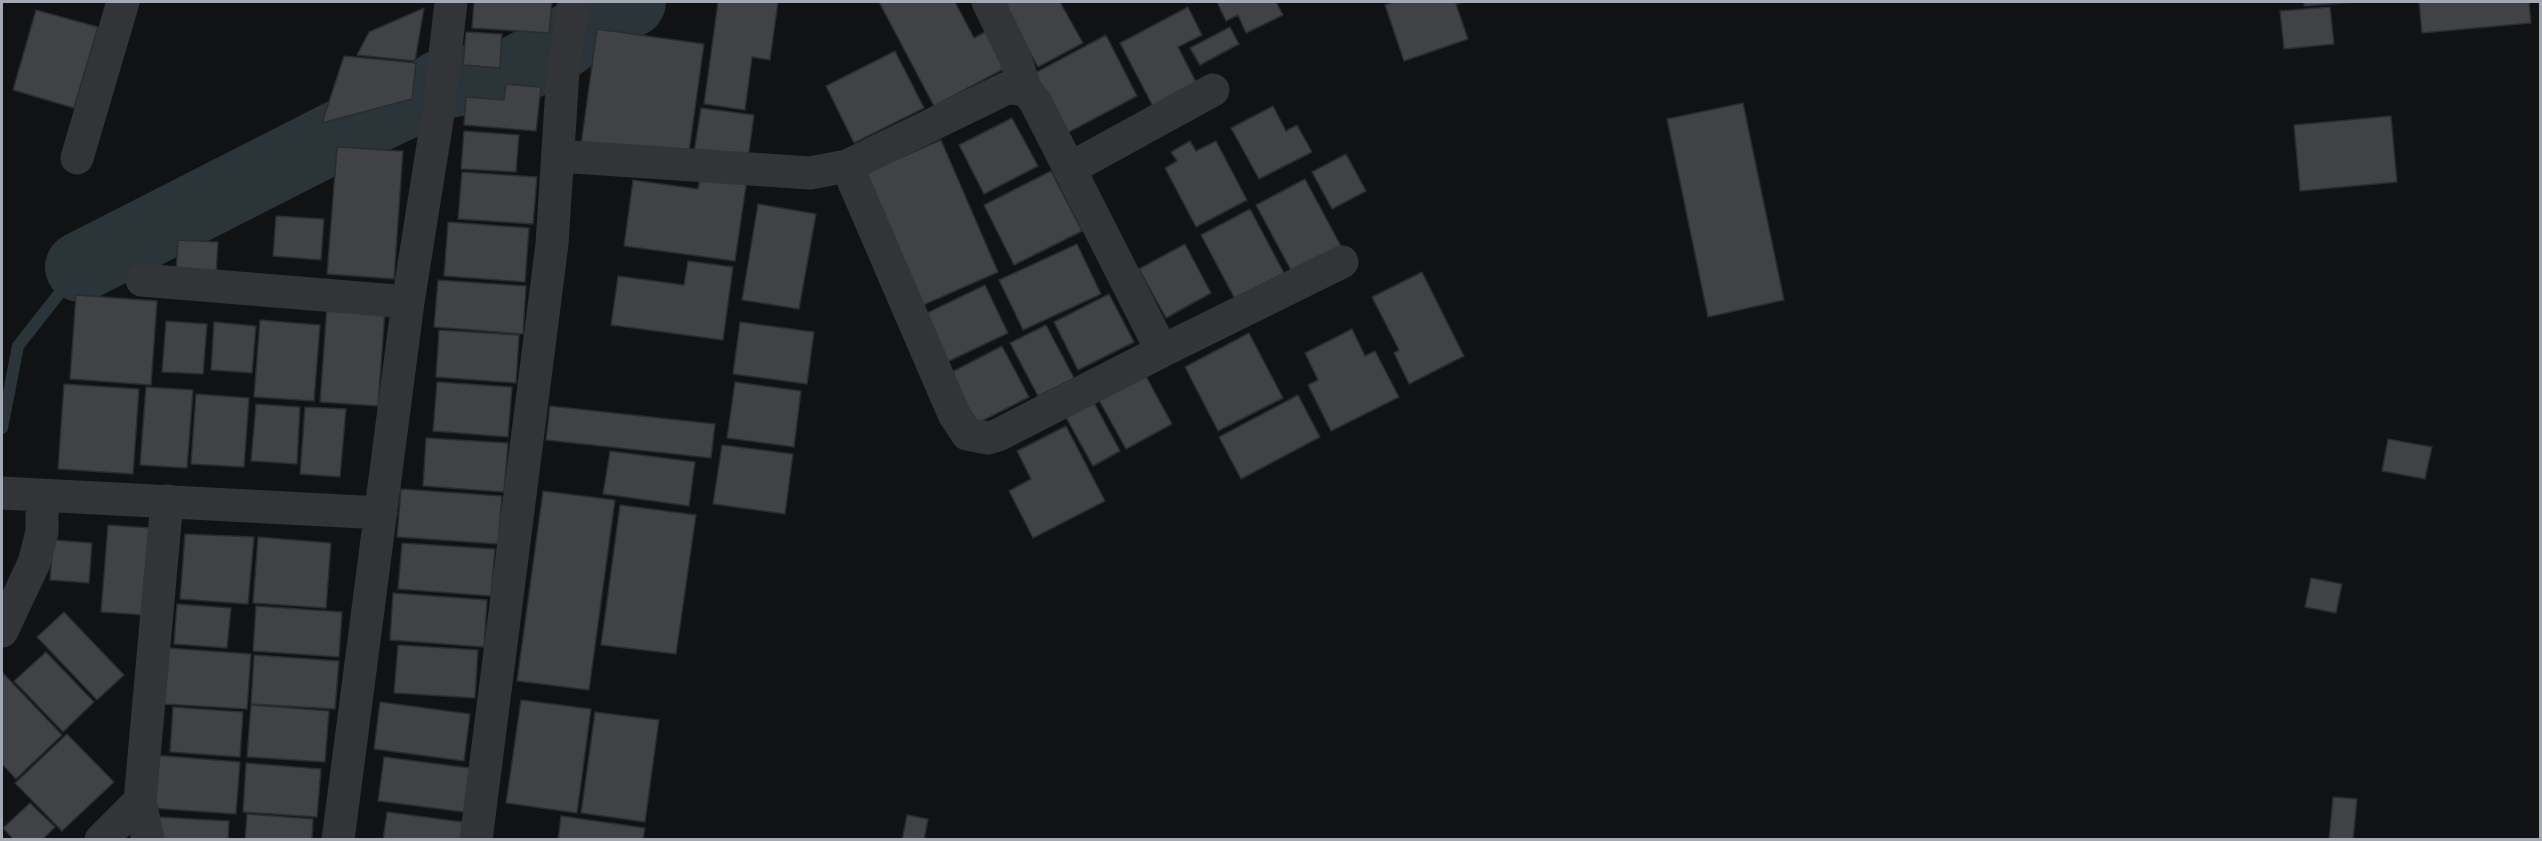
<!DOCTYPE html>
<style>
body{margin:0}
#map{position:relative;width:2542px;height:841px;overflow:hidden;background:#111213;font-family:Montserrat,sans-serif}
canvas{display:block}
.frame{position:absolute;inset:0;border:3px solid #a3aab4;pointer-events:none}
</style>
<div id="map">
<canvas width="2542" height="841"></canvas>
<div class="frame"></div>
</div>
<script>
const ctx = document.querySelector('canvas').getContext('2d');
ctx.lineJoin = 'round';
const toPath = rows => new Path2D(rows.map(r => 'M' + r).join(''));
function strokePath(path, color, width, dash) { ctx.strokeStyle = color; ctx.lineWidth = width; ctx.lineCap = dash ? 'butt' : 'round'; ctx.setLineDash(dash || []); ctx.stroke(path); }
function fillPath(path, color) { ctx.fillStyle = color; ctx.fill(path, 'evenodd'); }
strokePath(toPath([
 [2,428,18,346,80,267]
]), '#2a3439', 12);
strokePath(toPath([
 [80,267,337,136,428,93,442,84,512,73,552,51,601,17,631,2]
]), '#2a3439', 70);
const building = toPath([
 [474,2,552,2,549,33,472,28,474,2],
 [718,2,778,2,770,60,752,57,745,110,704,104,718,2],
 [879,2,955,2,974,38,989,30,1009,66,934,106,879,2],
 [1002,2,1060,2,1083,43,1038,67,1002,2],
 [1217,2,1276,2,1283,15,1246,33,1238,15,1226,21,1217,2],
 [1394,2,1464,2,1456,4,1468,39,1404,61,1385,5,1394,2],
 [2304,2,2353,2,2304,6,2304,2],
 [2419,2,2529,2,2531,23,2422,33,2419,2],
 [1188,7,1202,35,1178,47,1196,82,1158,116,1120,43,1188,7],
 [2330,7,2334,44,2284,49,2280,11,2330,7],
 [424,8,415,61,357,55,369,32,424,8],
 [36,10,98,27,74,108,13,90,36,10],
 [1230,27,1239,44,1200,65,1190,48,1230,27],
 [597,29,704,44,688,159,581,145,597,29],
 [466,32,502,34,500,68,463,65,466,32],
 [1106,35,1137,96,1067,133,1035,73,1106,35],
 [895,51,924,108,854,143,826,86,895,51],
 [344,56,416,63,412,99,322,123,344,56],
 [506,84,541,87,536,131,464,125,466,97,504,100,506,84],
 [1743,103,1784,300,1708,317,1667,119,1743,103],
 [1273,106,1286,131,1297,125,1312,152,1259,179,1231,128,1273,106],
 [701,108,754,115,748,159,694,152,701,108],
 [2391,116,2397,182,2300,191,2294,125,2391,116],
 [1012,118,1038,166,984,194,959,145,1012,118],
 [464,131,519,135,516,172,461,169,464,131],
 [941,140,998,272,921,306,863,174,941,140],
 [1190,141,1196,151,1216,141,1247,200,1196,227,1165,168,1177,161,1171,152,1190,141],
 [337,147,403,151,394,279,327,274,337,147],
 [1346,154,1366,191,1332,209,1312,172,1346,154],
 [1051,171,1082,231,1014,265,984,205,1051,171],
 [462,172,537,177,533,224,458,219,462,172],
 [701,173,747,179,735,261,624,246,633,180,698,189,701,173],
 [1305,179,1342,248,1293,274,1256,205,1305,179],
 [758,204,816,214,799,309,742,300,758,204],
 [1250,209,1284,273,1235,299,1201,235,1250,209],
 [276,216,324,219,321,260,273,256,276,216],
 [448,222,529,228,525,282,444,276,448,222],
 [178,240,218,242,216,275,176,272,178,240],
 [1077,244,1101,294,1023,330,999,280,1077,244],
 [1185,244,1211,293,1166,318,1139,269,1185,244],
 [688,261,733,267,723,340,611,325,618,276,684,285,688,261],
 [1422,272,1464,356,1409,384,1394,353,1399,350,1372,297,1422,272],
 [438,280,526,286,523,334,434,327,438,280],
 [985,285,1008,333,947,362,923,315,985,285],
 [1109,294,1134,342,1078,370,1054,322,1109,294],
 [76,295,157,301,151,385,70,379,76,295],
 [327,306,385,310,378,406,320,402,327,306],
 [260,320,320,325,314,401,254,397,260,320],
 [166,321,207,324,203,374,162,372,166,321],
 [214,322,256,326,252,373,211,370,214,322],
 [740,322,814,332,807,384,733,374,740,322],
 [1046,325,1074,378,1038,396,1010,343,1046,325],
 [1352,329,1365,356,1375,351,1399,397,1331,431,1308,385,1318,380,1305,353,1352,329],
 [439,330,519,335,516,383,436,377,439,330],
 [1249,333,1283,398,1218,431,1185,367,1249,333],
 [1002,346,1029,397,976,424,950,373,1002,346],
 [1141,367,1172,424,1126,449,1095,393,1141,367],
 [437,382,512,387,508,437,433,431,437,382],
 [735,382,801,391,794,447,727,438,735,382],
 [64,384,139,389,133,474,58,469,64,384],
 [146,387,193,390,187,468,140,465,146,387],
 [196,394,249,398,244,467,191,464,196,394],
 [1298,395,1320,437,1241,479,1219,437,1298,395],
 [1092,399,1120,451,1093,466,1064,414,1092,399],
 [256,404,300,407,297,464,251,461,256,404],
 [550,406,715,424,711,458,546,440,550,406],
 [305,407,346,409,340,477,300,474,305,407],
 [1066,426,1105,501,1033,538,1009,491,1031,479,1017,451,1066,426],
 [426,438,508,443,504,492,423,486,426,438],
 [2388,439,2432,447,2425,479,2382,471,2388,439],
 [722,445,793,454,785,514,713,504,722,445],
 [610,451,695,462,689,506,603,494,610,451],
 [401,489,502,496,498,544,397,537,401,489],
 [543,491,615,500,589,690,517,681,543,491],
 [620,505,696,515,676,654,601,645,620,505],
 [108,525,151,528,144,615,101,612,108,525],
 [185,534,254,537,248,604,180,599,185,534],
 [258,537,331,543,326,608,253,603,258,537],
 [53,540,92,543,89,583,50,580,53,540],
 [402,543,495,549,491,596,398,589,402,543],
 [2311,578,2342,584,2336,613,2305,607,2311,578],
 [393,593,487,600,484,647,390,640,393,593],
 [177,604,231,608,227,648,174,644,177,604],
 [256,606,342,612,339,657,253,651,256,606],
 [64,612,124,675,97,700,37,637,64,612],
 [398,645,478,650,475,698,394,693,398,645],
 [168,648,251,654,247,709,164,704,168,648],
 [46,652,94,702,63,732,14,681,46,652],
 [254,655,339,661,335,709,251,704,254,655],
 [2,672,62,735,16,779,2,764,2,672],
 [521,700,591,709,577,813,506,803,521,700],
 [380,702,470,714,464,761,374,749,380,702],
 [251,705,329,711,325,762,247,757,251,705],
 [173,707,243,712,240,757,170,752,173,707],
 [595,712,659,720,645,822,581,813,595,712],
 [67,734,114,782,62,831,15,783,67,734],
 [153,755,240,762,236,814,149,808,153,755],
 [384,757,470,768,464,812,378,801,384,757],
 [246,763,321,769,317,817,243,812,246,763],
 [2333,797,2357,799,2353,840,2329,840,2333,797],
 [30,803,55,827,42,840,14,840,3,828,30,803],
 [387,812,470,823,467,840,383,840,387,812],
 [247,814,313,819,312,840,245,840,247,814],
 [907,815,928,819,924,840,902,840,907,815],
 [561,816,645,828,643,840,558,840,561,816],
 [158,817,229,821,228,840,157,840,158,817]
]);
fillPath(building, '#404246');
strokePath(building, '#2b2c2f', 1.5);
strokePath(toPath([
 [559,156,810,173,847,166,1007,88,1025,89],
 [77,158,123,2],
 [847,166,954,414,967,434,988,438,998,435,1162,351,1035,101,1025,89,1015,57,988,2],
 [1069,169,1213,90],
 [142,280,408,302],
 [1162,351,1342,262],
 [2,493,381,513],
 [2,631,34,563,42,532,42,496],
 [101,840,140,801],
 [148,840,140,801,167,501],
 [338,840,408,302,439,108,451,2],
 [476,840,552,244,563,72,574,2]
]), '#323438', 33);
</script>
